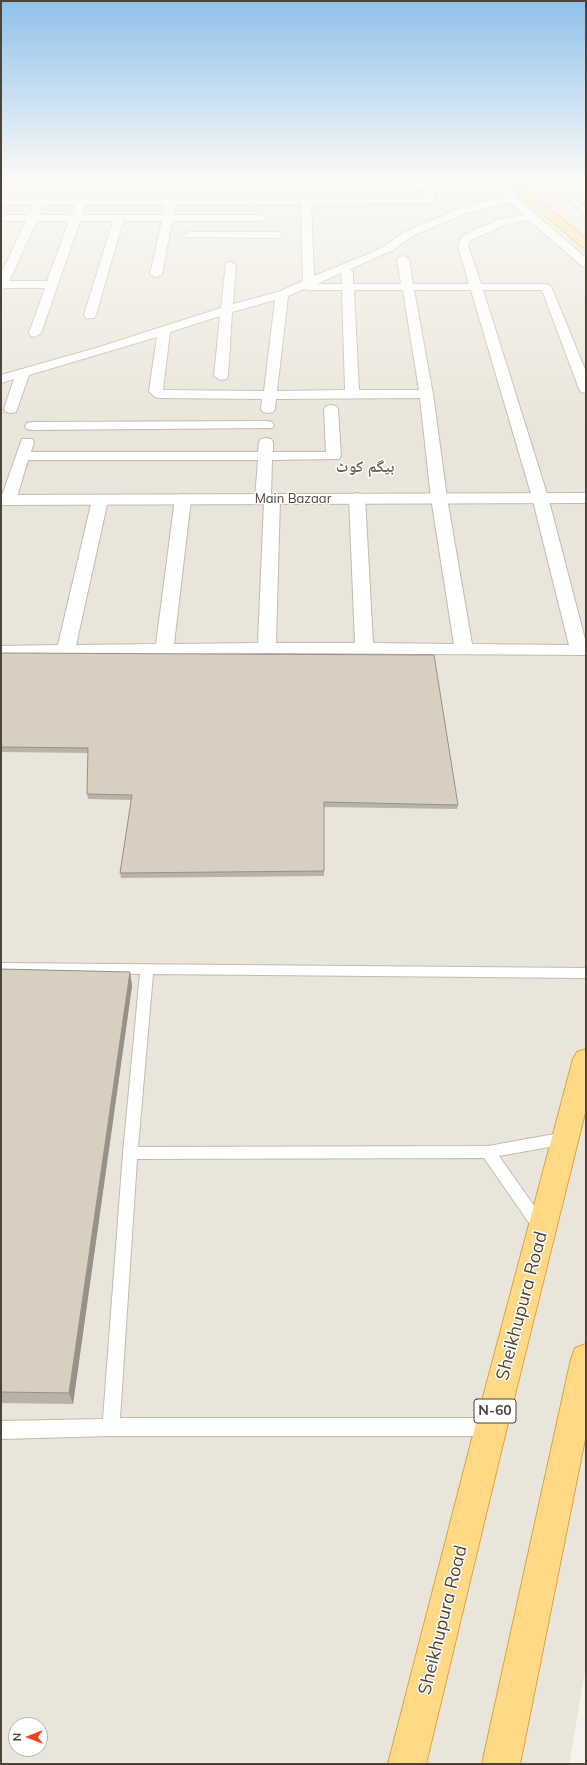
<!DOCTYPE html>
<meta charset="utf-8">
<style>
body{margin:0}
#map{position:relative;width:587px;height:1765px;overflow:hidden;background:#f6f3ec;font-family:Mulish,sans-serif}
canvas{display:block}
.frame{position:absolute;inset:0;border:2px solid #4b4439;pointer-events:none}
.north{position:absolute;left:8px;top:1717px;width:40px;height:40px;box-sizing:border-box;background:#fff;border:1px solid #b7b4b0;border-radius:50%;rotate:270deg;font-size:11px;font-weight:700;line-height:16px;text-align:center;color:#4b4439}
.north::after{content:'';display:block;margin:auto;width:14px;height:18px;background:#fc3f1d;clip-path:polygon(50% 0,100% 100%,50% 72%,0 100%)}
</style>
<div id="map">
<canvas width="587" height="1765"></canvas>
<div class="frame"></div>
<div class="north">N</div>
</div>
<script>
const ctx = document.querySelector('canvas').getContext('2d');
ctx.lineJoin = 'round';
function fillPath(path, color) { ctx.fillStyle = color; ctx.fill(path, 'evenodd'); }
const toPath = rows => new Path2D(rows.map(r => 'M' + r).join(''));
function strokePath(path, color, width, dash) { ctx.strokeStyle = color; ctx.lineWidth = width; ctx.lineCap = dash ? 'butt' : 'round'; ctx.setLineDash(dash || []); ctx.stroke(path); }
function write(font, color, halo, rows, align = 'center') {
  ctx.font = font + ' Mulish,"Noto Naskh Arabic",sans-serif'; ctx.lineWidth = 3; ctx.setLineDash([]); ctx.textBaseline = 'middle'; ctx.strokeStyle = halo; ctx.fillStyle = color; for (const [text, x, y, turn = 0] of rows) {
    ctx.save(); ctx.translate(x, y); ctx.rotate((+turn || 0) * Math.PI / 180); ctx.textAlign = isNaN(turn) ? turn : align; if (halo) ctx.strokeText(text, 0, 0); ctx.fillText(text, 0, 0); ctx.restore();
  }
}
fillPath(toPath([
 [1,178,586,178,586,1667,569,1764,1,1764],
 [16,1725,40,1725,40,1749,16,1749]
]), '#eae5da');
const service = toPath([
 [542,178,548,178,586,209,586,214,542,178],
 [1,963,586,968,586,978,153,974,138,1147,488,1146,566,1132,571,1134,573,1138,571,1142,566,1144,499,1156,546,1223,549,1228,546,1233,541,1235,536,1233,484,1158,137,1159,120,1418,491,1418,497,1421,500,1427,497,1433,491,1436,111,1436,1,1439,1,1421,103,1419,123,1153,140,974,1,973,1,963]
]);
const minor = toPath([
 [422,178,432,178,435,199,433,203,311,204,314,276,371,253,385,246,404,232,456,210,487,201,505,198,483,178,494,178,586,258,586,267,582,266,529,220,505,225,471,240,468,245,481,284,545,284,551,286,586,372,586,393,581,392,579,389,542,290,483,290,548,497,586,643,586,655,267,653,1,656,1,646,58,645,92,500,95,497,100,495,105,497,108,500,76,645,156,644,175,499,178,496,183,494,188,496,191,499,174,644,258,643,264,503,258,502,255,499,258,460,28,460,16,500,13,503,8,505,3,503,1,498,22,439,32,439,34,442,31,452,258,452,259,442,261,439,266,438,271,439,273,442,273,452,326,452,324,409,326,406,331,405,336,406,338,409,341,456,339,459,272,460,271,495,277,496,280,499,276,643,355,643,349,498,352,495,357,493,362,495,365,498,373,643,454,644,431,498,420,398,276,399,275,409,273,412,268,413,263,412,261,409,262,399,160,398,155,397,149,391,157,337,29,375,16,412,11,413,6,412,4,409,14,379,1,383,1,375,96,348,221,308,226,263,230,262,236,265,233,304,278,292,303,281,301,204,175,205,173,215,261,215,266,218,261,221,172,221,162,274,156,277,150,274,162,221,123,221,96,315,94,318,86,318,84,315,113,221,80,221,41,333,35,337,31,336,29,333,45,288,6,288,1,289,1,274,26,221,1,221,1,215,29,215,34,205,1,205,1,199,425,198,424,189,1,188,1,182,423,183,422,178],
 [511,203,524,215,498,220,479,228,463,236,458,245,469,284,413,284,409,259,403,256,397,259,401,284,353,284,353,272,350,269,393,250,412,236,464,214,488,207,511,203],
 [42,205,75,205,71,215,39,215,43,207,42,205],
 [85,205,165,205,163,215,82,215,85,205],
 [37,221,69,221,47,281,9,281,37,221],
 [341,273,342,284,317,284,341,273],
 [304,289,309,290,342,290,345,390,277,391,288,296,304,289],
 [354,290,403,290,419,390,359,390,354,290],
 [414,290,471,290,532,497,569,645,472,644,447,498,433,394,414,290],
 [275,300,264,391,163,390,170,332,220,316,214,376,221,380,226,379,228,376,232,312,275,300],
 [546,178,562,178,534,188,529,185,546,178],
 [189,232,278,232,283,235,278,238,185,237,184,235,189,232],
 [267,421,272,422,274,425,272,428,32,430,27,429,25,426,27,423,32,422,267,421]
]);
const tertiary = toPath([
 [586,493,586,503,1,505,1,495,586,493]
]);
const trunk = toPath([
 [502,178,513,178,586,239,586,248,582,247,502,178],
 [586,1049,586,1109,507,1427,426,1764,388,1764,475,1427,573,1059,577,1052,586,1049],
 [586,1344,586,1434,520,1764,482,1764,571,1359,575,1348,586,1344]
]);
strokePath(service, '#c2bbae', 2);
strokePath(minor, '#c2bbae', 2);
strokePath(tertiary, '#c2bbae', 2);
strokePath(trunk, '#e0a43c', 2);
fillPath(service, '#fff');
fillPath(minor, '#fff');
fillPath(tertiary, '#fff');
fillPath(trunk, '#ffd985');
fillPath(toPath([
 [1,653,458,805,457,809,324,807,324,876,121,878,120,873,131,800,88,799,87,794,88,753,1,752],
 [1,969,130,972,132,986,73,1404,1,1403]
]), '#bab2a6');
fillPath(toPath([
 [130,972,132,986,73,1404,69,1393]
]), '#979187');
const building = toPath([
 [1,653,434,655,458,805,324,802,324,871,120,873,132,795,87,794,88,748,1,747,1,653],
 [1,969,130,972,69,1393,1,1392,1,969]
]);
fillPath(building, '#d8cfc1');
strokePath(building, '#979187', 1);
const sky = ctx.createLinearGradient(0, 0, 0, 425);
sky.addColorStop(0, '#8fc1ec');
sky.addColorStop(0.42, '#fbfaf6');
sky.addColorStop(1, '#fbfaf600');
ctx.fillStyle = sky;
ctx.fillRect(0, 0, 587, 425);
write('13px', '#4b4439', '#fff', [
 ["Main Bazaar",293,499]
]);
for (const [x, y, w] of [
 [495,1411,42]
]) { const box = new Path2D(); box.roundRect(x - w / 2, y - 12, w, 24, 3); ctx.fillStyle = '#fff'; ctx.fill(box); strokePath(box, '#4b4439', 1); }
write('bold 14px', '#4b4439', null, [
 ["N-60",495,1411]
]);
write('bold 16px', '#6e6250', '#fff', [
 ["بیگم کوٹ",365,467]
]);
write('18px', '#4b4439', '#fff', [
 ["Sheikhupura Road",522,1306,-75],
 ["Sheikhupura Road",443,1620,-76]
]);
</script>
